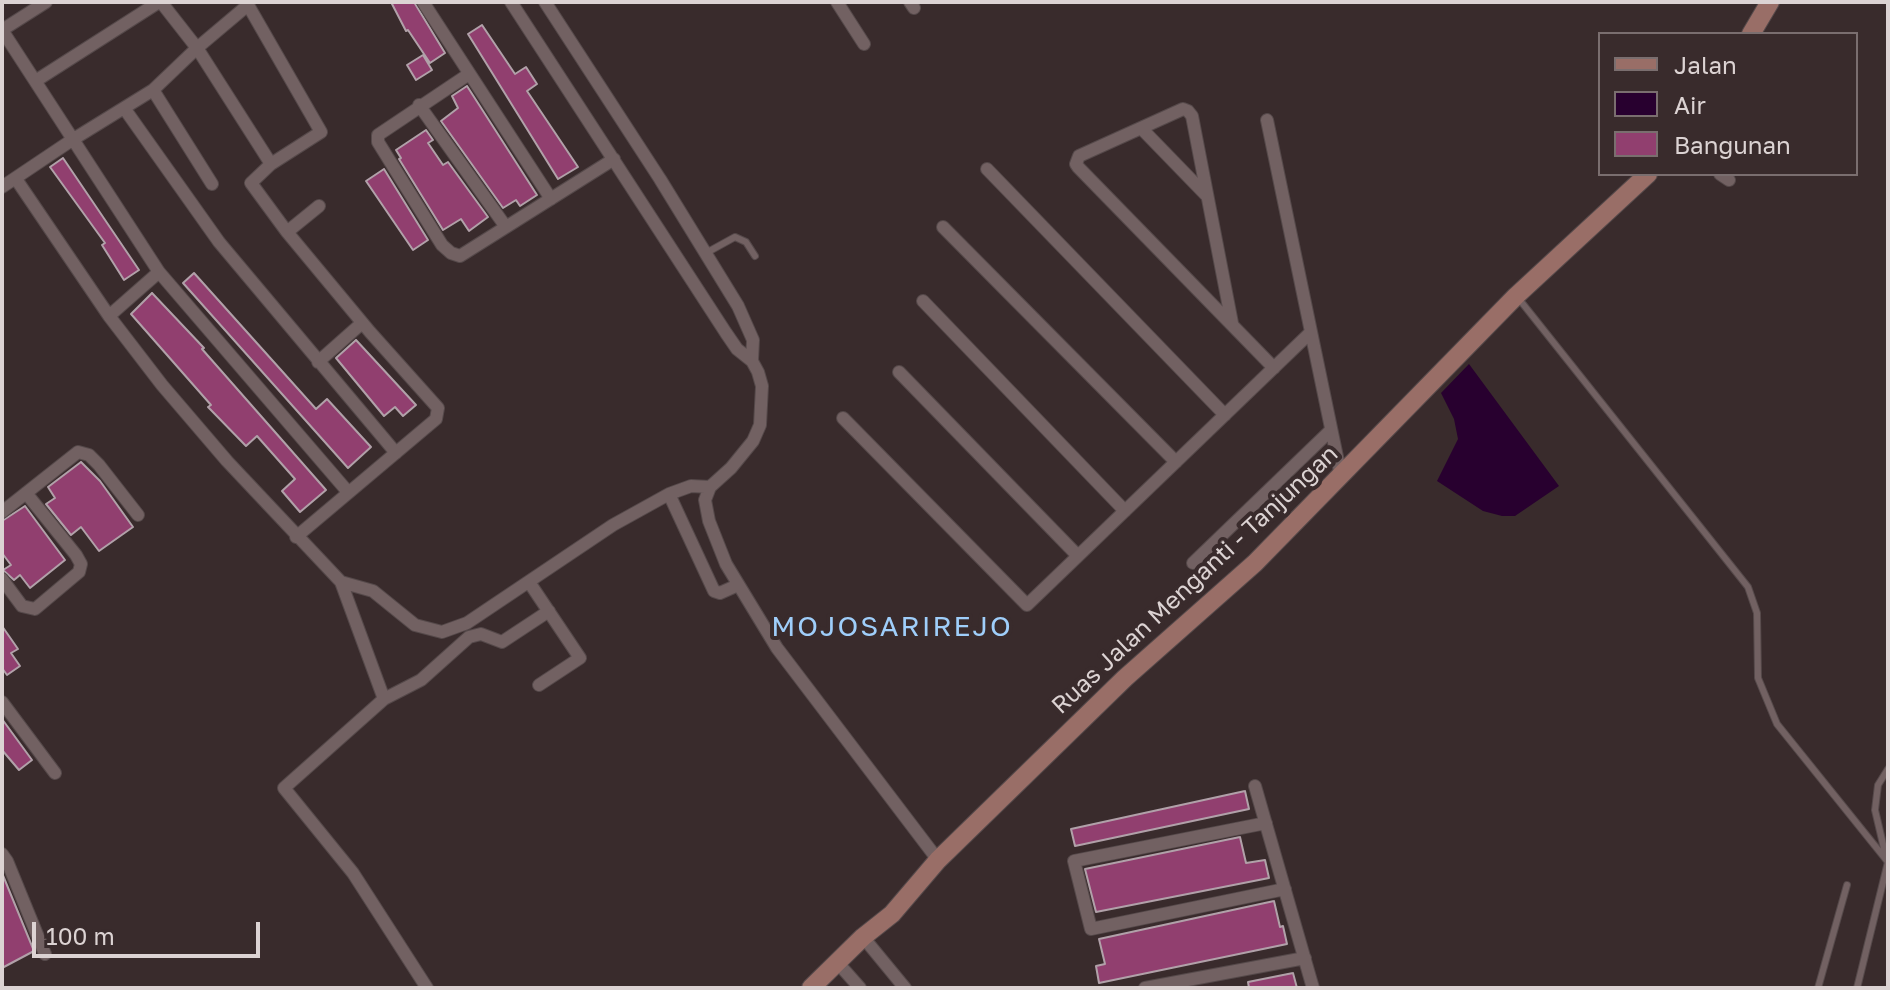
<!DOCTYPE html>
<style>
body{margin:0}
#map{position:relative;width:1890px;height:990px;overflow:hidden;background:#392b2c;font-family:"Golos Text",sans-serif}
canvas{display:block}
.frame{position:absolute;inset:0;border:4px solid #dcd3d3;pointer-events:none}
.legend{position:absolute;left:1598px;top:32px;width:260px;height:144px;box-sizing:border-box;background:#392b2c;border:2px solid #7a6e6f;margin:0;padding:10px 14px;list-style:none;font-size:24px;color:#dcd3d3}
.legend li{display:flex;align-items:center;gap:16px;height:40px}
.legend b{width:40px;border:2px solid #7a6e6f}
.scale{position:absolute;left:32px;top:922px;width:228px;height:36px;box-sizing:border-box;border:4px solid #dcd3d3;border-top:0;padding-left:10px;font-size:24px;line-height:28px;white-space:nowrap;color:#dcd3d3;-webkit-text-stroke:6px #392b2c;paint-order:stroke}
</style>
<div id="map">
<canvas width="1890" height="990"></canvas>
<div class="frame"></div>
<ul class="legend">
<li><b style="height:10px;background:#996e67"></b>Jalan</li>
<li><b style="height:22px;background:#28002f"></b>Air</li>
<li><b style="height:22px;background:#913f6f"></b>Bangunan</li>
</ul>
<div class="scale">100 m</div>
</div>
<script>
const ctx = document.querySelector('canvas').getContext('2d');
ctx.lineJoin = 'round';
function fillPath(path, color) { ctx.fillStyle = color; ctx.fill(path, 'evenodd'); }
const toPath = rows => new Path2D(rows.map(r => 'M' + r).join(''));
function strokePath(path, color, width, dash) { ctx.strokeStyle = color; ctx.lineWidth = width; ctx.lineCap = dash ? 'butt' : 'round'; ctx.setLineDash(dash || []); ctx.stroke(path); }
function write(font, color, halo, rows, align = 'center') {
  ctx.font = font + ' "Golos Text",sans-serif'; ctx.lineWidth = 8; ctx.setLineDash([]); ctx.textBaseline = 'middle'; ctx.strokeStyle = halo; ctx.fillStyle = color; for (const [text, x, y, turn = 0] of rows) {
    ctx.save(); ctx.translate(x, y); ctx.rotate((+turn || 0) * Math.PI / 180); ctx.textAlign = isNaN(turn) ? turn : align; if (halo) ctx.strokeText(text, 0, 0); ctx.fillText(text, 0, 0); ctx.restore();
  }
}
fillPath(toPath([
 [1469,364,1559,486,1515,516,1502,516,1483,511,1437,481,1458,439,1454,419,1441,393]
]), '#28002f');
const building = toPath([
 [391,2,414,2,445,53,430,63,408,30,406,31,391,2],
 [482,25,515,74,526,67,537,84,527,91,578,167,558,179,468,34,482,25],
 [423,55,432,70,416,80,407,65,423,55],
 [467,86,537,195,520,206,516,200,503,208,441,121,458,108,452,96,467,86],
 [426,130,433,140,428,143,443,165,448,162,488,217,469,231,461,219,443,230,399,159,401,158,396,150,426,130],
 [63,158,139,270,124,280,102,245,105,243,50,167,63,158],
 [384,169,428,240,413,250,366,181,384,169],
 [194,273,316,409,327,399,371,447,348,468,183,283,194,273],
 [152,293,204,348,202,349,326,490,300,512,282,491,295,479,257,436,246,446,208,407,211,405,131,314,152,293],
 [356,340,416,405,403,416,395,407,384,416,336,358,356,340],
 [81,462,100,481,133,527,99,551,81,527,71,535,46,504,55,498,48,487,81,462],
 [25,506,65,560,30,588,20,575,14,580,3,570,11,565,2,553,2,521,25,506],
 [2,626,18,649,11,653,20,666,7,675,2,668,2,626],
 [2,719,32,760,19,770,2,750,2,719],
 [1245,791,1249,809,1075,846,1071,829,1245,791],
 [1240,837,1246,863,1265,860,1269,878,1096,912,1085,869,1240,837],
 [2,873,34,951,2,968,2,873],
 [1274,901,1280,927,1283,926,1287,944,1099,983,1096,966,1105,964,1099,939,1274,901],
 [1293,973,1297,988,1249,988,1248,982,1293,973]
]);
fillPath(building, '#913f6f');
strokePath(building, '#b1a1a9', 2);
const lane = toPath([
 [706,253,735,237,746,242,755,256],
 [1519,299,1748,587,1757,613,1758,678,1777,724,1888,862,1857,988],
 [1886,857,1875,810,1878,785,1888,769],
 [1818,988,1847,885]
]);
const street = toPath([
 [46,2,2,30,159,272,348,492],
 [161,2,197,48,271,164],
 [423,2,551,199],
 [511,2,726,333,737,349,752,361,758,372,762,386,760,425,753,441,731,468,710,487,705,500,709,521,726,564,777,648,938,860],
 [545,2,660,179,738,306,753,340,752,361],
 [837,2,864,44],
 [910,2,914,8],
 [469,74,378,135,378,142,442,245,451,253,460,256,614,159],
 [37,80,159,2],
 [153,90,212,184],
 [419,105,506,227],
 [124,108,219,242,396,453],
 [1267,120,1341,476],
 [1141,128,1206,195],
 [987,169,1225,415],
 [1720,174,1729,180],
 [16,179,109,316,162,385,227,461,341,582,373,591,415,625,442,632,467,623,613,525,669,494,691,486,710,487],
 [2,187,72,140,153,90,197,48,248,5,321,132,271,164,251,183,287,232,370,332,438,408,436,419,296,537],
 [943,227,1176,462],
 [287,232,319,206],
 [923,301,1125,511],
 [109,316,159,272],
 [1232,323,1192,116,1188,111,1183,109,1079,156,1076,164,1078,167,1274,368],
 [318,362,362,323],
 [899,372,1078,556],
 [843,418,1027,605,1311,332],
 [669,494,714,591,720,593,738,585],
 [2,512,78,452,89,455,99,465,138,515],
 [1193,563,1331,430],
 [2,579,22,606,35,609,79,572,81,564,76,555,26,493],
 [341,582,384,699,284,788,353,873,427,988],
 [529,582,580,658,539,685],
 [384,699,421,680,469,637,481,634,502,642,549,611],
 [2,702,55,773],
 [1255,786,1313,988],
 [1266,823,1074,861,1091,929,1285,889],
 [2,854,7,861,45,954],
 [863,937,905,988],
 [837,962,860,988],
 [1145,988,1305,958]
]);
const secondary = toPath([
 [1751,34,1770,2],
 [811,988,863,937,892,914,938,860,1125,678,1255,563,1516,296,1648,174]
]);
strokePath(lane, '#55494a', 8);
strokePath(street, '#55494a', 14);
strokePath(secondary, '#55494a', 20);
strokePath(lane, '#726162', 6);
strokePath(street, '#726162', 12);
strokePath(secondary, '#996e67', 18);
write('24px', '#dcd3d3', '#392b2c', [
 ["Ruas Jalan Menganti - Tanjungan",1195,580,-43]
]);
ctx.letterSpacing = '2px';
write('28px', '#9fcefa', '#392b2c', [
 ["MOJOSARIREJO",892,627]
]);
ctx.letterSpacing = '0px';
</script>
